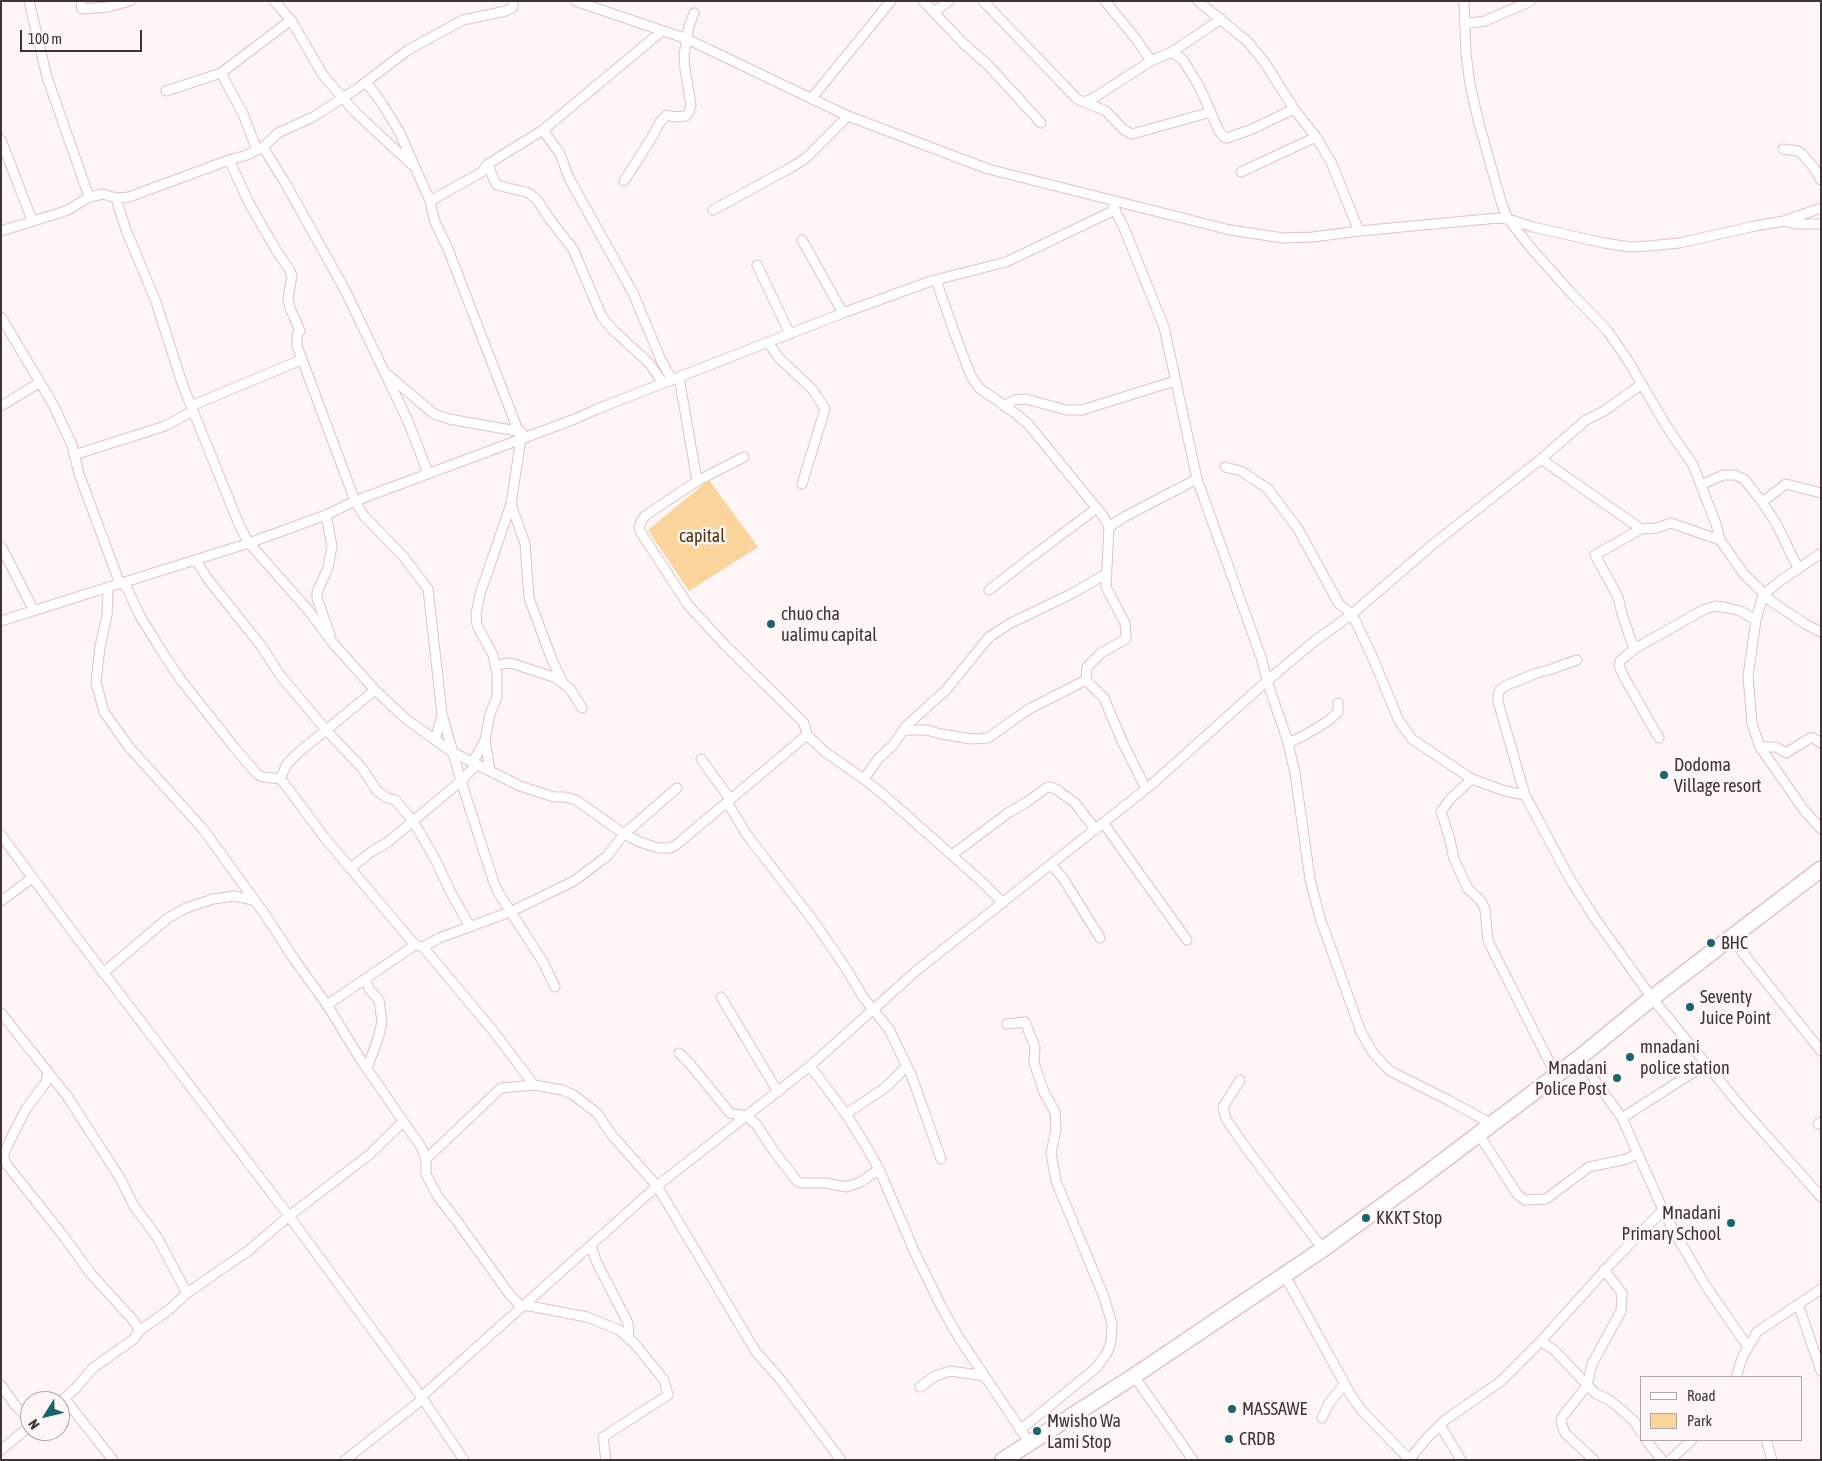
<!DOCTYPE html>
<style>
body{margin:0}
#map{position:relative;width:1822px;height:1461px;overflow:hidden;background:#fdf5f6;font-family:"Asap Condensed",sans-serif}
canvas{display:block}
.frame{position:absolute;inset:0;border:2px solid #413334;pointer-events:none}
.legend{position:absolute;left:1640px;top:1376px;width:162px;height:65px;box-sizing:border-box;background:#fdf5f6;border:1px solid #b2a7a8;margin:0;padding:6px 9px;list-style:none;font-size:15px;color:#413334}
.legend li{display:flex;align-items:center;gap:10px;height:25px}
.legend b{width:25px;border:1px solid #b2a7a8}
.north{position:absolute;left:20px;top:1391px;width:50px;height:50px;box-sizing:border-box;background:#fdf5f6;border:1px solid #b2a7a8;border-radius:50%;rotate:234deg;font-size:14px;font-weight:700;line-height:20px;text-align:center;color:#413334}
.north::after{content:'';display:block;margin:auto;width:18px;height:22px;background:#18646f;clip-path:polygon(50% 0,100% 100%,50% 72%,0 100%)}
.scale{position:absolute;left:20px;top:30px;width:122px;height:22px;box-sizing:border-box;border:2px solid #413334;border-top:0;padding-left:6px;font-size:15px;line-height:18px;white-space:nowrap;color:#413334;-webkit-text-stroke:4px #fdf5f6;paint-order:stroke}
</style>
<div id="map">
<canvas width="1822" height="1461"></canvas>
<div class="frame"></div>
<ul class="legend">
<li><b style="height:6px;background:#fff"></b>Road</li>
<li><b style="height:14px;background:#fad49a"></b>Park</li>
</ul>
<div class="north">N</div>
<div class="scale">100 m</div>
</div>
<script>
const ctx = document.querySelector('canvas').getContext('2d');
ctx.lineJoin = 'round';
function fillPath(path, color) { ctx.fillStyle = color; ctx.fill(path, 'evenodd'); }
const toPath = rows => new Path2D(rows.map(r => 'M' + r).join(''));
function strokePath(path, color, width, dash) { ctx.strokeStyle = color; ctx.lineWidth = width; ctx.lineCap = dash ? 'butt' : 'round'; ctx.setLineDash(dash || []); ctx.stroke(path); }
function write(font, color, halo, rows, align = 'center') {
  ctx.font = font + ' "Asap Condensed",sans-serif'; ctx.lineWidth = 5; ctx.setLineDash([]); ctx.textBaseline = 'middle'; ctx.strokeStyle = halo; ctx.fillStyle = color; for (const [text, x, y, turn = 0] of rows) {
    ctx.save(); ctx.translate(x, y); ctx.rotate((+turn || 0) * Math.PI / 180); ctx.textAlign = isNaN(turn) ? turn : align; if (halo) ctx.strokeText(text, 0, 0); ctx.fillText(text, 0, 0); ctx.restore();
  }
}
fillPath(toPath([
 [709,480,758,547,689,591,648,530]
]), '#fad49a');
const minor = toPath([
 [29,1,47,77,89,197],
 [81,1,82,9,108,7,130,1],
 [274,1,291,20,323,75,355,112,411,164],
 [575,1,687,39,848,116,988,169,1230,230,1283,238,1313,237,1359,231,1498,218,1508,219,1533,227,1604,243,1630,247,1648,246,1679,243,1755,226,1784,221,1821,208],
 [923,1,964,44,988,65,1041,123],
 [983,1,1077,99,1084,102,1092,99,1151,61,1172,52,1221,19],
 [1105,1,1136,39,1151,61],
 [1198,1,1248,42,1265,63,1294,109,1316,137,1331,162,1359,231],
 [1464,1,1466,54,1470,84,1478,120,1502,205,1508,219,1531,248,1572,294,1606,329,1627,359,1667,427,1693,465,1716,524,1720,540,1744,574,1771,601,1805,624,1821,632],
 [934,12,949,1],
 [1464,24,1485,21,1531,1],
 [1172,52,1183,60,1199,86,1219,131,1224,137,1227,138,1250,130,1294,109],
 [221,73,243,114,257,150],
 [366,82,381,102,399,131,414,165,430,201,435,222,448,249,521,438,511,504,480,594,476,614,477,625,493,655,497,675,497,697,490,714,485,740,490,771],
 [166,91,221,73,291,20],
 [811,99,891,1],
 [1084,102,1106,111,1124,130,1132,134,1211,112],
 [543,130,560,154,569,178,633,293,661,360,672,380],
 [1,140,32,220],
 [263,147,287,186,345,290,407,419,428,473],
 [1783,149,1798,151,1802,154,1814,168,1821,180],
 [229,160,249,203,276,250,289,269,292,276,288,298,290,308,300,331,297,335,297,346,355,501,364,516,403,556,428,589,442,714,461,781,493,880,498,892,543,962,555,987],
 [488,164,493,178,497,185,529,193,538,201,548,217,573,249,602,317,612,329,649,363,663,383],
 [1241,172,1316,137],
 [624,181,651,139,660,122,667,115,673,117,686,116,689,112,691,105,685,69,684,55,689,26,694,13],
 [116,198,126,230,156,302,183,386,240,527,249,543,309,611,332,642,375,690,406,719,452,752,520,786,554,797,565,797,576,800,624,834,640,842,658,848,670,848,676,845,807,735],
 [430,201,482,172,488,164,543,130,662,31],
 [1113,206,1124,228,1164,327,1197,479,1262,660,1267,681,1287,739,1295,773,1310,879,1320,918,1361,1032,1373,1053,1390,1071,1450,1101,1492,1124],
 [713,210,792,167,806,158,848,116],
 [1784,221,1796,224,1821,224],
 [1,231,56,214,68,210,89,197,103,194,116,198,129,197,229,160,247,155,263,147,278,133,313,117,358,88,408,50,463,20,506,11,513,7,513,1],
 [802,240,843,313],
 [757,265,790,334],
 [936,280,956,337,971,376,979,388,1015,413,1029,425,1103,516,1109,527,1106,587,1125,623,1126,639,1101,653,1087,667,1086,680],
 [1,317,54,406,63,426,72,445,79,474,120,584],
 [768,342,779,358,813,390,825,409,802,484],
 [388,375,434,414,449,419,522,432],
 [679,377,697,481],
 [1,406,39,383],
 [191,406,301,360],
 [1004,406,1015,400,1026,399,1066,410,1082,410,1175,381],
 [74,455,165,426,193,411],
 [744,457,697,481,646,515,642,520,639,527,641,533,689,606,724,644,804,723,807,735,825,752,864,779,885,796,982,882,1003,903],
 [1541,459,1641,529],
 [1225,467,1241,471,1268,489,1298,529,1339,604,1352,614,1372,656,1399,721,1412,739,1472,779,1505,791,1525,795],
 [1701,485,1723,475,1735,475,1744,479,1762,502,1776,523,1798,568],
 [1762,502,1786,484,1821,493],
 [511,504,525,544,529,598,552,660,563,683],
 [326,515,332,546,328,568,317,592,317,598,330,635],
 [1109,527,1124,517,1197,479],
 [1,546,34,611],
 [1820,554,1780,581,1763,595,1756,620,1748,676,1752,724,1760,747,1804,810,1821,829],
 [196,560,207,578,262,647,280,675,326,730,362,768,377,791,387,798,395,800,413,821,461,781,472,769,479,765],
 [124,582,140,616,161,650,181,680,234,747,257,774,262,777,280,779,284,783,324,837,393,919,415,945,423,947,494,1032,534,1085],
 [108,588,107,615,100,647,96,682,104,712,129,747,203,829,266,916,292,956,327,1005,361,1060,421,1147,426,1159,426,1174,438,1197,454,1217,510,1295,522,1307],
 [989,590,1025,562,1097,508],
 [1,621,249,543,326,515,355,501,575,419,597,409,843,313,931,281,1006,262,1115,210],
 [1634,649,1622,614,1618,597,1595,555,1641,529,1657,528,1671,523,1720,540],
 [1577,660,1549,670,1537,673,1507,685,1500,690,1498,695,1498,702,1525,795,1570,879,1594,917,1652,998,1743,1109,1821,1197],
 [496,666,506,663,514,664,556,678,570,689,582,708],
 [904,730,927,730,941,734,972,739,988,738,1029,709,1086,680,1104,698,1123,743,1146,789],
 [1659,738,1624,677,1619,666,1620,661,1634,649,1705,609,1716,606,1728,608,1740,611,1756,620],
 [435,740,442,715],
 [1288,743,1305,735,1328,721,1338,712,1338,703],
 [1760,747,1776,747,1786,753,1810,738,1813,738,1821,743],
 [701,759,730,799],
 [473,762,485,740],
 [280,779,287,764,299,752,375,690],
 [864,779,878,759,893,745,906,726,946,690,989,637,1011,623,1073,593,1106,574],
 [1472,779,1450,799,1441,812,1449,836,1454,859,1468,889,1481,901,1485,909,1488,941,1556,1075],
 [727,802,747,835,815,923,847,970,863,997,889,1029,912,1077,941,1159],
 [1104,824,1187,940],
 [1,835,75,935,289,1216,423,1399,464,1460],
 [952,855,1008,813,1027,802,1046,788,1051,787,1056,789,1075,803,1096,830],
 [1051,865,1063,878,1100,938],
 [351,868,371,852,388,842,413,821,434,857,450,891,470,927],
 [1,901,32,878],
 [1731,938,1821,1051],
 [423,947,439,938,510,912,574,881,607,856,624,834,677,788],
 [103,973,168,918,186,908,213,899,234,896,253,900],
 [366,979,369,989,379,1000,382,1022,378,1039,367,1068],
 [721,997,778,1092],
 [327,1005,415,945],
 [1,1013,67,1096,120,1178,134,1206,157,1237,187,1293],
 [1007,1024,1025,1022,1035,1047,1034,1063,1044,1092,1055,1112,1056,1129,1051,1153,1056,1181,1104,1297,1112,1324,1111,1342,1107,1353,1096,1368,1020,1430],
 [679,1053,690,1064,730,1113,746,1116,756,1124,773,1150,797,1181,801,1183,826,1183,846,1187,861,1182,879,1169],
 [1579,1058,1622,1118,1663,1210,1676,1235,1706,1286,1748,1347],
 [810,1066,846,1114,866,1146,879,1169,915,1253,942,1308,959,1338,1029,1442],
 [48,1071,46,1082,26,1109,13,1134,4,1154,4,1159,7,1165,62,1234,91,1274,134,1321,139,1331],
 [1240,1080,1223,1107,1226,1119,1246,1148,1323,1249],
 [846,1114,886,1087,907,1066],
 [1622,1118,1706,1064],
 [1818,1124,1821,1122],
 [1478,1133,1517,1194,1525,1200,1546,1199,1589,1167,1627,1159,1637,1153],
 [426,1159,501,1088,534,1085,562,1090,572,1094,597,1113,611,1134,657,1186,756,1352,780,1379,841,1460],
 [591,1246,596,1261,628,1323,629,1339],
 [1284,1274,1352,1397,1363,1412,1409,1459],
 [1798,1304,1821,1371],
 [524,1305,587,1317,619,1330,635,1344,664,1380,668,1395,603,1437,606,1460],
 [1541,1341,1555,1351,1596,1394,1608,1399,1618,1407,1634,1421,1641,1432],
 [1134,1376,1193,1460],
 [1736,1377,1743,1356,1757,1332,1821,1289],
 [1,1385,15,1405,30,1420],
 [920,1387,935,1376,950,1371,985,1376],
 [421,1397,657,1186,810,1066,916,971,1151,785,1267,681,1312,643,1352,614,1432,545,1541,459,1586,420,1604,411,1642,384],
 [64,1398,113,1460],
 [60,1402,74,1390,93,1368,134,1339,139,1331,170,1309,187,1293,248,1251,289,1216,369,1155,403,1122],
 [1322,1418,1329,1403,1344,1385],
 [1440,1425,1461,1460],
 [1646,1440,1662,1460],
 [1766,1440,1772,1460],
 [1,1450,30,1426],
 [345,1460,423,1399],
 [1409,1460,1426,1439,1445,1420,1500,1382,1541,1341,1616,1258,1663,1210],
 [1594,1460,1565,1433,1561,1422,1562,1417,1587,1386,1592,1364,1621,1311,1622,1293,1604,1270],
 [1670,1460,1692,1440]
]);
const trunk = toPath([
 [1003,1460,1134,1376,1323,1249,1426,1174,1579,1058,1652,998,1821,869]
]);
strokePath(minor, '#e4c1c4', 11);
strokePath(trunk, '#e4c1c4', 18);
strokePath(minor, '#fff', 9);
strokePath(trunk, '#fff', 15);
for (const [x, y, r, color] of [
 [771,624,5,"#18646f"],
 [1664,775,5,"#18646f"],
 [1711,943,5,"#18646f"],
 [1690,1007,5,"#18646f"],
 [1630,1057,5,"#18646f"],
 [1617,1078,5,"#18646f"],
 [1366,1218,5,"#18646f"],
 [1731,1223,5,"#18646f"],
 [1232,1409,5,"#18646f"],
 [1037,1431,5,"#18646f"],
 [1229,1439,5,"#18646f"]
]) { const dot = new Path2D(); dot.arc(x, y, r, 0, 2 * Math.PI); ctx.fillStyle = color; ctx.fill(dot); strokePath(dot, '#fdf5f6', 2); }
write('18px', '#4a340d', '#fdf5f6', [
 ["capital",702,536]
]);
write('18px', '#413334', '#fdf5f6', [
 ["chuo cha",781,614],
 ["ualimu capital",781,635],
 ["Dodoma",1674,765],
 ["Village resort",1674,786],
 ["BHC",1721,943],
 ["Seventy",1700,997],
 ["Juice Point",1700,1018],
 ["mnadani",1640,1047],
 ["police station",1640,1068],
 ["Mnadani",1607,1068,"right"],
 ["Police Post",1607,1089,"right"],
 ["Mnadani",1721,1213,"right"],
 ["Primary School",1721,1234,"right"],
 ["KKKT Stop",1376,1218],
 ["MASSAWE",1242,1409],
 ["Mwisho Wa",1047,1421],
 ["Lami Stop",1047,1442],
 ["CRDB",1239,1439]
], 'left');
</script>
